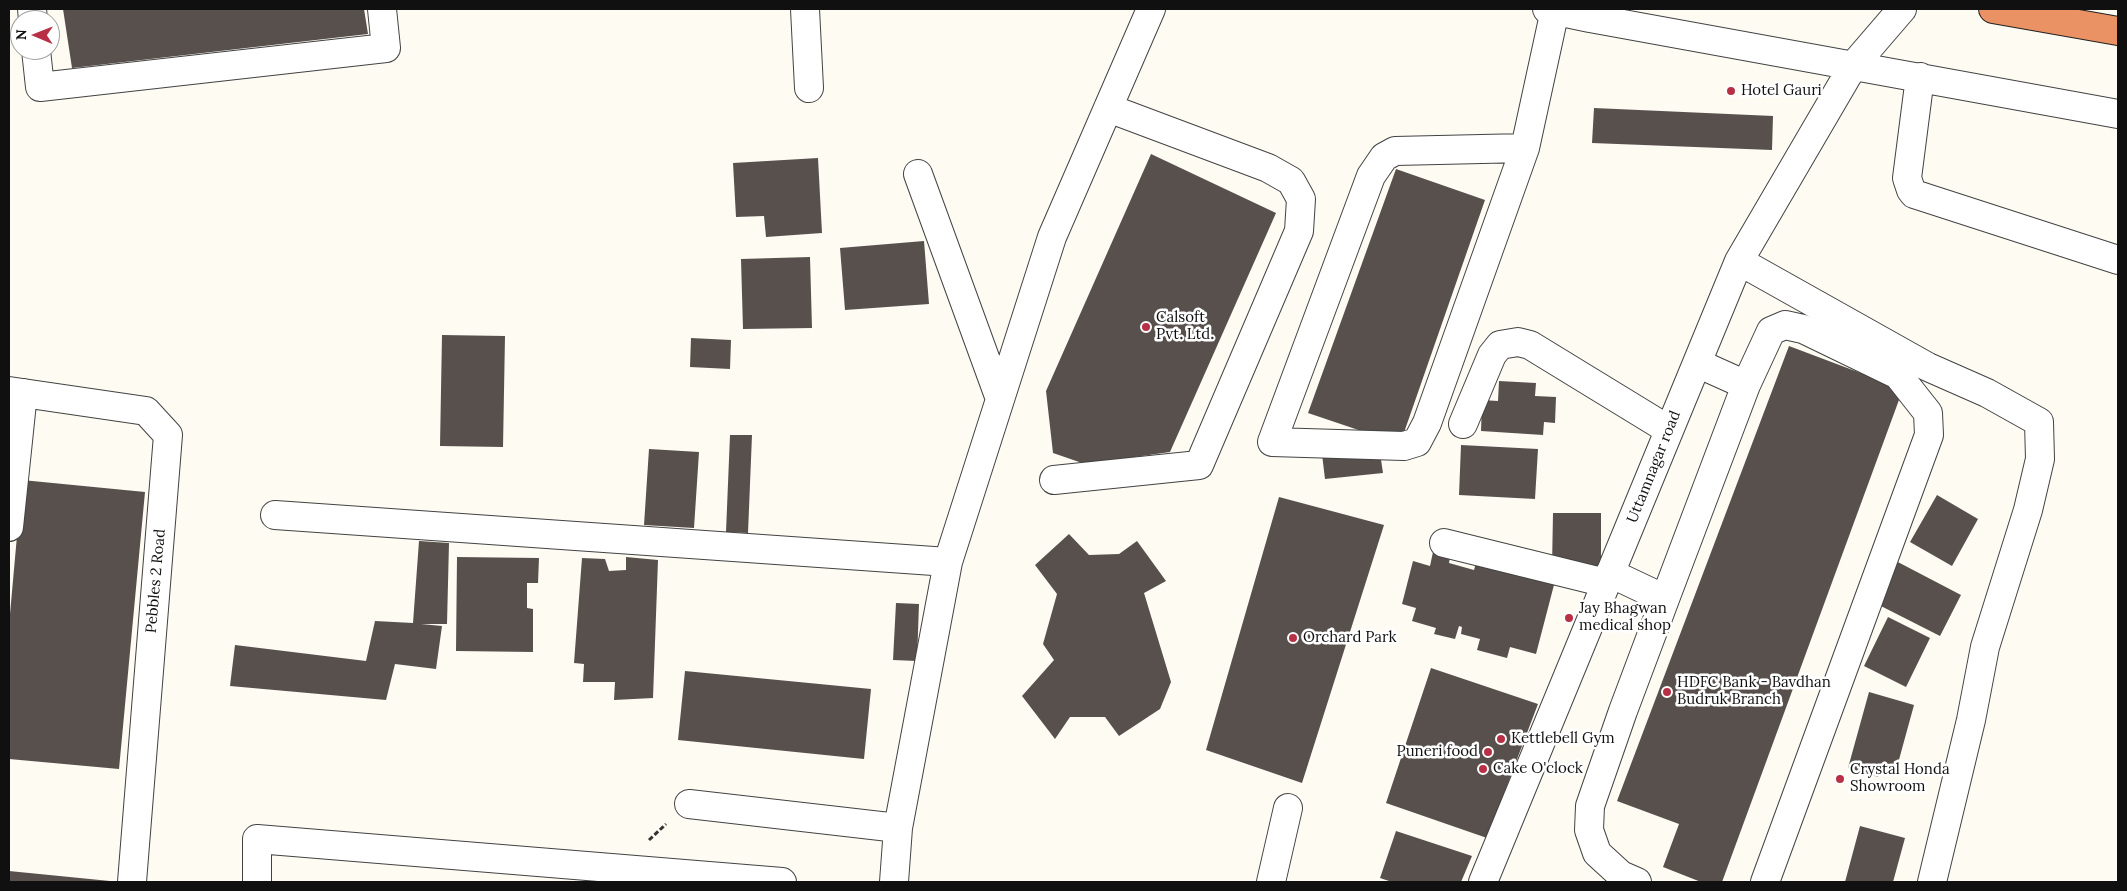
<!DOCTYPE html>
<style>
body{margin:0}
#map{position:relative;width:2127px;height:891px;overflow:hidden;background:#fefbf3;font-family:Lora,serif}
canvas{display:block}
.frame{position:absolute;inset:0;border:10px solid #101010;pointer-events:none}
.north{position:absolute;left:10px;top:10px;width:50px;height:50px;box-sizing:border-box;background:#fff;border:1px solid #9f9f9f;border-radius:50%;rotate:271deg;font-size:14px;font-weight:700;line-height:20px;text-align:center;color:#101010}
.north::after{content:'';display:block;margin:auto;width:18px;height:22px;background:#b73046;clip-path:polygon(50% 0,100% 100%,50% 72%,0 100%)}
</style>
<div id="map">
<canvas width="2127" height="891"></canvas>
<div class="frame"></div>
<div class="north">N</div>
</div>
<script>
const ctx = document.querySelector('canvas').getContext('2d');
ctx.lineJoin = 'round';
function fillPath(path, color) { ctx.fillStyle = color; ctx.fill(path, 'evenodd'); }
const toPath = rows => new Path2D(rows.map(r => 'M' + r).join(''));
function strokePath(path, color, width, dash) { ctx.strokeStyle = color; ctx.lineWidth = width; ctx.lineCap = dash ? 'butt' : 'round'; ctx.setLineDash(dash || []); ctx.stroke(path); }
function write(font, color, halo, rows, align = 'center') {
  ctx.font = font + ' Lora,serif'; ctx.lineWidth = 5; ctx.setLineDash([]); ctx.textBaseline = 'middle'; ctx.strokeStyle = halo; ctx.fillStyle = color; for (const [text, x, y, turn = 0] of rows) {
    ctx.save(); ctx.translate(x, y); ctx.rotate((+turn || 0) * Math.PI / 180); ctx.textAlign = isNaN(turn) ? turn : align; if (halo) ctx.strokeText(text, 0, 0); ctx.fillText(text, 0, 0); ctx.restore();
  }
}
fillPath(toPath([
 [63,9,364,9,368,34,72,68],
 [1594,108,1773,116,1772,150,1592,143],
 [1151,154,1276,213,1170,452,1085,464,1053,453,1046,391],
 [818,158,822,233,766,237,764,216,736,217,733,163],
 [1396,169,1485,200,1400,444,1308,413],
 [924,241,929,304,845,310,840,248],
 [810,257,812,328,743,329,741,259],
 [442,335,505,336,503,447,440,446],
 [691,338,731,340,730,369,690,367],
 [1789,346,1903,389,1722,882,1701,882,1663,867,1679,824,1617,801],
 [1499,381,1536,383,1535,396,1556,397,1555,423,1544,422,1543,435,1481,431,1482,400,1498,401],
 [730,435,752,435,748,533,726,532],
 [1461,445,1538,449,1535,499,1459,495],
 [1379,446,1383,473,1325,479,1322,454],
 [649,449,699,452,694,528,644,525],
 [22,480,145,492,119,769,9,759,9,625],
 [1937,495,1978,519,1952,566,1910,542],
 [1279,497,1384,525,1302,783,1206,750],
 [1553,513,1601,513,1601,567,1552,567],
 [1069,534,1089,555,1119,554,1137,541,1166,581,1144,593,1171,682,1160,709,1119,736,1105,717,1070,717,1055,739,1022,696,1054,660,1043,644,1057,594,1035,565],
 [419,541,449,543,447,624,421,624,442,626,436,669,395,664,386,700,230,686,235,645,366,661,375,621,413,623],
 [1433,552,1450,557,1449,563,1474,570,1477,559,1555,581,1536,654,1510,647,1507,658,1477,650,1480,639,1461,634,1462,627,1459,626,1455,639,1434,634,1436,628,1412,621,1416,608,1402,604,1413,561,1430,566],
 [457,557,539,558,538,583,527,583,527,608,533,609,533,652,456,651],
 [626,557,658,560,653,698,614,700,615,682,583,682,584,664,574,663,582,558,605,559,609,571,626,570],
 [1894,560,1961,595,1940,636,1873,602],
 [896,603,919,604,917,661,893,660],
 [1888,617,1930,638,1906,687,1864,666],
 [1431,668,1538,704,1487,838,1386,803],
 [685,671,871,689,864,759,678,740],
 [1869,692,1914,705,1897,767,1882,763,1878,777,1848,768],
 [1860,826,1905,838,1893,882,1845,882],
 [1396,831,1472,856,1461,882,1392,882,1380,878],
 [9,871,110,881,110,882,9,882]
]), '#58504d');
const minor = toPath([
 [32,9,33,20],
 [805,9,809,88],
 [1547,9,1590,18,2118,114],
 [36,50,40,87,386,48,382,9],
 [1920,77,1907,178,1911,190,1914,194,2118,260],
 [1525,148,1395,151,1384,157,1371,176,1272,442,1404,446,1417,442,1427,423,1525,148,1555,10],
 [918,174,1000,399],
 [1739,261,1928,367,1987,393,2039,422,2040,459,2028,510,1985,647,1971,720,1932,882],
 [1746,385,1771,331,1785,325,1803,329,1898,375,1928,413,1929,435,1765,882],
 [9,391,146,411,168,435,132,882],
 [1463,424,1492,355,1500,345,1518,342,1530,345,1669,430],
 [1054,480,1199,465,1299,231,1301,199,1291,181,1268,168,1108,108],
 [275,515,948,562],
 [9,527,23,393],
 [1444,543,1606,583],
 [1610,573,1665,599,1746,385,1697,363],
 [689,804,898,828],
 [257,882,257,839,782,882],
 [894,882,898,828,948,562,1052,237,1151,9],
 [1271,882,1288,808],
 [1483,882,1739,261,1853,66,1902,9],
 [1637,882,1621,875,1597,853,1589,830,1590,806,1623,711,1665,599]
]);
const highway = toPath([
 [1993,9,2118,31]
]);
strokePath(minor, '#434343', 30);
strokePath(highway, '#212121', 30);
strokePath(toPath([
 [649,840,666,824]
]), '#323232', 3, [5, 2.5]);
strokePath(minor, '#fff', 28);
strokePath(highway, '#eb9265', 28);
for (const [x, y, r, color] of [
 [1731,91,5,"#b73046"],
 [1146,327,5,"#b73046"],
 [1569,618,5,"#b73046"],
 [1293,638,5,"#b73046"],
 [1667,692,5,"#b73046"],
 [1501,739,5,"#b73046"],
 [1488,752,5,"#b73046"],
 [1483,769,5,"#b73046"],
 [1840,779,5,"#b73046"]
]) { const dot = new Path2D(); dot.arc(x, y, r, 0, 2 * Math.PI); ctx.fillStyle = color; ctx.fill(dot); strokePath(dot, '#fff', 2); }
write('15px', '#101010', '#fff', [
 ["Hotel Gauri",1741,91],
 ["Calsoft",1156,318],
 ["Pvt. Ltd.",1156,335],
 ["Jay Bhagwan",1579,609],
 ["medical shop",1579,626],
 ["Orchard Park",1303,638],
 ["HDFC Bank - Bavdhan",1677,683],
 ["Budruk Branch",1677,700],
 ["Kettlebell Gym",1511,739],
 ["Puneri food",1478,752,"right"],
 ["Cake O'clock",1493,769],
 ["Crystal Honda",1850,770],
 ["Showroom",1850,787]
], 'left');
write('15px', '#101010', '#fff', [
 ["Uttamnagar road",1654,467,-68],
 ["Pebbles 2 Road",156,581,-85]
]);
</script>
